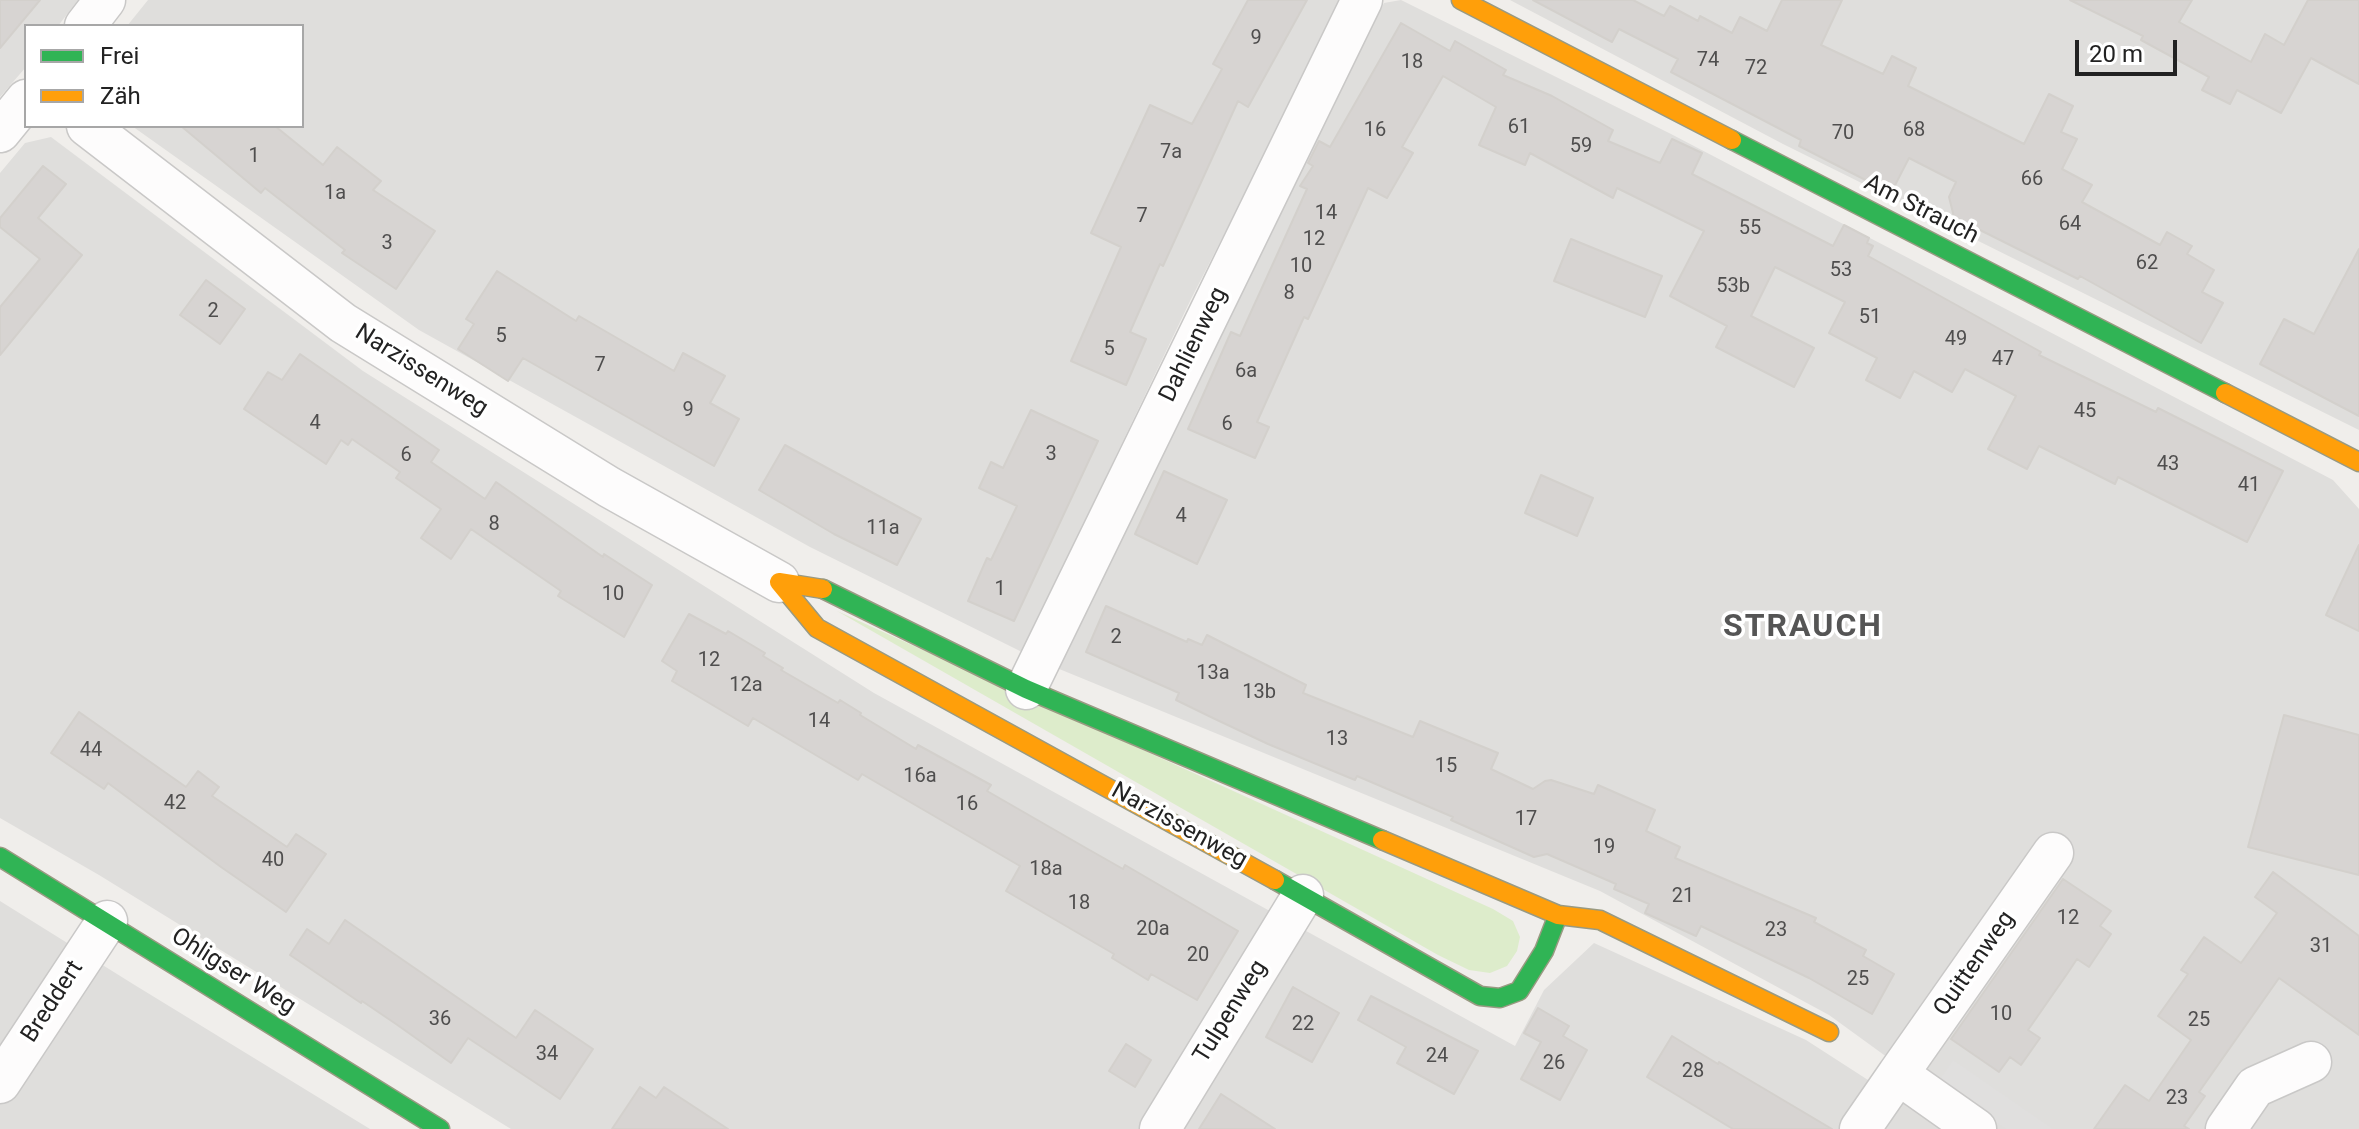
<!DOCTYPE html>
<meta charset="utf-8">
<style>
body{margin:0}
#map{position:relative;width:2359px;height:1129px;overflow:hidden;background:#f0eeeb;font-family:Roboto,sans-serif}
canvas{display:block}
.legend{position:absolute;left:24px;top:24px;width:280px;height:104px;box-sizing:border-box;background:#fff;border:2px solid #a7a7a7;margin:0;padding:10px 14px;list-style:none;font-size:24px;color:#222}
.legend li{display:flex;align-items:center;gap:16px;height:40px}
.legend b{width:40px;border:2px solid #a7a7a7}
.scale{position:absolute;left:2075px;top:40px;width:102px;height:36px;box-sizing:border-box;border:4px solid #222;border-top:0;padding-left:10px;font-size:24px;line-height:28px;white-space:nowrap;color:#222;-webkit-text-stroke:6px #fff;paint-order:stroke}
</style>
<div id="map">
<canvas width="2359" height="1129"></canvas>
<ul class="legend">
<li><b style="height:10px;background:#30b455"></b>Frei</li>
<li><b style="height:10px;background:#ff9f0a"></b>Zäh</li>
</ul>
<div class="scale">20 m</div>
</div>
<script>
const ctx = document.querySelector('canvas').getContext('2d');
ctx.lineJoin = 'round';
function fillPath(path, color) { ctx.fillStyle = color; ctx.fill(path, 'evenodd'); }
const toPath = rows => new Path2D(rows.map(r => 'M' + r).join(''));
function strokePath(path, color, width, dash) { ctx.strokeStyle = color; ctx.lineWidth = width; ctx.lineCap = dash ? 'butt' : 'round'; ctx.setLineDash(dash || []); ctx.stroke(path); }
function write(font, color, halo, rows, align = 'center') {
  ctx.font = font + ' Roboto,sans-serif'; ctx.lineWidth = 7; ctx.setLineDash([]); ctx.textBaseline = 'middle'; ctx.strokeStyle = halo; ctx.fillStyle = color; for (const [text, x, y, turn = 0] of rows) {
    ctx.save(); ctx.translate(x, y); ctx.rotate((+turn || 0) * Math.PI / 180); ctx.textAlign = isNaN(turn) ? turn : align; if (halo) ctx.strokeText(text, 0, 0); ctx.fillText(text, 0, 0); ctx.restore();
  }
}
fillPath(toPath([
 [0,0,78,0,58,26,26,26,26,67,0,97],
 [148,0,1341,0,1341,6,1191,299,1022,652,810,547,419,330,132,126,302,126,302,26,127,26],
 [1401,0,1671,134,2333,480,2359,509,2359,1129,1986,1129,1829,1015,1600,891,1052,666,1106,548,1384,3],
 [1510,0,2359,0,2359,430,1783,144],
 [51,137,363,371,874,693,1515,1046,1544,990,1594,943,1806,1040,1944,1129,511,1129,99,875,0,818,0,173,25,143],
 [0,901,133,984,370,1129,0,1129]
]), '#dfdedc');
fillPath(toPath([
 [837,611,1493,909,1513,921,1520,937,1517,951,1507,966,1490,973,1469,970,1438,955]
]), '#ddeccb');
fillPath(toPath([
 [1953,1060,2053,1129,2006,1129,1938,1082]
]), '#e0dfde');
const building = toPath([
 [0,0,40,0,0,48,0,0],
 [1248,0,1307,0,1248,107,1238,101,1163,266,1160,264,1130,332,1146,339,1126,385,1071,361,1121,247,1091,233,1150,105,1192,124,1222,69,1213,64,1248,0],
 [1533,0,1633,0,1664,16,1670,6,1698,21,1700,16,1732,33,1740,17,1767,31,1782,0,1842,0,1821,45,1883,74,1892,56,1916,68,1908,86,2024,144,2049,94,2073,106,2061,132,2077,139,2062,169,2092,185,2082,202,2160,245,2167,232,2192,246,2187,254,2214,270,2202,292,2223,303,2201,343,2080,276,2078,279,1954,217,1949,197,1956,182,1909,158,1891,193,1799,146,1801,140,1671,72,1678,59,1619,29,1612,42,1533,0],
 [2070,0,2192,0,2179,22,2251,62,2265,34,2284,45,2308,0,2359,0,2359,84,2311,58,2281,113,2237,90,2230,104,2202,90,2209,77,2141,40,2143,36,2070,0],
 [1401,23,1450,51,1455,41,1506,70,1503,75,1552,96,1613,130,1608,141,1660,163,1672,139,1702,153,1692,174,1833,246,1844,225,1869,238,1867,243,1873,246,1868,256,2041,352,2039,355,2156,412,2158,408,2283,471,2247,542,2118,477,2115,484,2039,446,2027,469,1988,449,2016,396,1965,369,1952,392,1914,371,1900,398,1866,380,1877,358,1829,333,1845,302,1775,267,1751,316,1814,348,1794,387,1716,347,1727,326,1670,296,1704,231,1617,188,1613,198,1530,153,1525,165,1479,145,1496,107,1443,76,1402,147,1413,153,1387,198,1368,188,1308,319,1304,317,1257,422,1269,427,1255,458,1188,429,1231,332,1240,336,1307,189,1300,186,1313,166,1308,163,1319,141,1330,147,1401,23],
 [181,126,275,126,323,165,337,147,381,181,373,190,435,231,396,289,342,253,345,250,265,188,261,193,181,126],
 [43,166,66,184,38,218,82,255,0,355,0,307,40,259,0,227,0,218,43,166],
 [1571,239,1662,276,1645,317,1554,281,1571,239],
 [2359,249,2359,416,2260,364,2284,319,2314,334,2359,249],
 [497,271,576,321,579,316,674,371,683,353,725,376,710,403,739,419,714,466,523,358,508,381,458,349,474,324,466,319,497,271],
 [206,280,245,309,220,344,180,315,206,280],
 [300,354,439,450,431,462,485,499,496,482,603,557,604,554,652,585,624,637,558,596,561,591,471,529,451,559,421,538,441,509,396,478,400,472,352,439,348,445,341,440,326,464,244,409,268,372,282,380,300,354],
 [1031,410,1098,441,1014,621,968,601,987,558,991,560,1017,506,979,488,991,462,1003,468,1031,410],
 [785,445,921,519,897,565,834,534,759,490,785,445],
 [1164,471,1227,500,1197,564,1135,534,1164,471],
 [1541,475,1593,498,1577,536,1525,513,1541,475],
 [2359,545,2359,631,2326,615,2359,545],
 [1106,606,1187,642,1188,639,1202,645,1207,635,1306,685,1303,693,1413,737,1420,721,1498,753,1491,769,1533,789,1545,781,1551,780,1594,794,1598,785,1655,810,1646,831,1680,847,1675,858,1816,918,1814,922,1866,950,1863,956,1894,974,1872,1014,1809,978,1701,926,1696,936,1645,913,1649,904,1614,889,1616,884,1547,854,1534,857,1451,820,1453,817,1357,776,1355,780,1268,744,1215,719,1176,700,1179,693,1086,652,1106,606],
 [689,614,726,634,728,631,765,653,763,656,783,668,781,670,838,703,840,700,861,713,860,715,916,749,918,745,991,785,987,791,1086,848,1123,869,1125,865,1238,931,1197,1000,1151,974,1148,980,1112,958,1114,954,1006,891,1020,866,862,774,858,780,753,718,748,726,672,681,677,671,662,661,689,614],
 [79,712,186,787,198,771,219,787,212,796,287,847,296,834,326,854,286,912,221,867,108,783,104,789,51,753,79,712],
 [2284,715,2359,735,2359,875,2248,847,2284,715],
 [2273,872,2359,936,2359,1035,2279,978,2199,1092,2205,1096,2184,1126,2189,1129,2094,1129,2125,1085,2149,1101,2191,1040,2158,1016,2188,974,2181,970,2204,937,2241,963,2277,913,2255,897,2273,872],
 [2063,879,2111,911,2100,926,2111,934,2089,967,2077,959,2067,974,2028,1030,2040,1038,2021,1065,2010,1057,1999,1072,1951,1039,2063,879],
 [345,920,516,1038,535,1010,593,1049,560,1099,468,1038,451,1063,396,1024,362,1001,361,1003,290,955,307,929,329,944,345,920],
 [1293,987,1339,1013,1312,1062,1266,1037,1293,987],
 [1371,996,1478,1051,1454,1094,1397,1063,1406,1047,1358,1020,1371,996],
 [1538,1008,1569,1026,1563,1036,1587,1050,1560,1100,1521,1079,1541,1042,1524,1033,1538,1008],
 [1672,1036,1718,1064,1719,1062,1832,1129,1733,1129,1647,1077,1672,1036],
 [1126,1044,1151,1060,1135,1087,1109,1071,1126,1044],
 [640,1087,656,1098,664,1087,728,1129,612,1129,640,1087],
 [1221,1094,1275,1129,1199,1129,1221,1094]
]);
fillPath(building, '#d7d4d2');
strokePath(building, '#d3d0cc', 2);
const street = toPath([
 [85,26,105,0],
 [87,126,343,323,609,487,779,582],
 [0,132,26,100],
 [1026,689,1362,0],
 [1898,1074,2053,853],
 [0,1083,107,921],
 [1160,1129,1303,895],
 [1860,1129,1898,1074,1976,1129],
 [2226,1129,2255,1087,2311,1062]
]);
const fast = toPath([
 [1732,140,2225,393],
 [823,589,1026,689,1382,840],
 [0,857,440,1129],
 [1275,880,1480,996,1500,998,1519,991,1544,951,1558,915]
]);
const slow = toPath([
 [1461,0,1732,140],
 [2225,393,2359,462],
 [823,589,779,582,817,628,1275,880],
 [1382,840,1558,915,1600,920,1829,1032]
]);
strokePath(street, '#c9c8c7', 43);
strokePath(fast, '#999a82', 21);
strokePath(slow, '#999a82', 21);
strokePath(street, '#fdfcfc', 40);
strokePath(fast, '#30b455', 18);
strokePath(slow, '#ff9f0a', 18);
write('20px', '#4f4e4e', null, [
 ["9",1256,39],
 ["74",1708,61],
 ["18",1412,63],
 ["72",1756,69],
 ["61",1519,128],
 ["16",1375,131],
 ["68",1914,131],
 ["70",1843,134],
 ["59",1581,147],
 ["7a",1171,153],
 ["1",254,157],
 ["66",2032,180],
 ["1a",335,194],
 ["14",1326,214],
 ["7",1142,217],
 ["64",2070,225],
 ["55",1750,229],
 ["12",1314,240],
 ["3",387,244],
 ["62",2147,264],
 ["10",1301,267],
 ["53",1841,271],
 ["53b",1733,287],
 ["8",1289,294],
 ["2",213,312],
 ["51",1870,318],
 ["5",501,337],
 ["49",1956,340],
 ["5",1109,350],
 ["47",2003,360],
 ["7",600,366],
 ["6a",1246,372],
 ["9",688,411],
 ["45",2085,412],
 ["4",315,424],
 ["6",1227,425],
 ["3",1051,455],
 ["6",406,456],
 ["43",2168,465],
 ["41",2249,486],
 ["4",1181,517],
 ["8",494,525],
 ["11a",883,529],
 ["1",1000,590],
 ["10",613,595],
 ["2",1116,638],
 ["12",709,661],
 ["13a",1213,674],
 ["12a",746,686],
 ["13b",1259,693],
 ["14",819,722],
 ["13",1337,740],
 ["44",91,751],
 ["15",1446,767],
 ["16a",920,777],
 ["42",175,804],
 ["16",967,805],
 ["17",1526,820],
 ["19",1604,848],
 ["40",273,861],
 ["18a",1046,870],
 ["21",1683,897],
 ["18",1079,904],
 ["12",2068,919],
 ["20a",1153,930],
 ["23",1776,931],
 ["31",2321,947],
 ["20",1198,956],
 ["25",1858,980],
 ["10",2001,1015],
 ["36",440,1020],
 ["25",2199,1021],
 ["22",1303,1025],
 ["34",547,1055],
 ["24",1437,1057],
 ["26",1554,1064],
 ["28",1693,1072],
 ["23",2177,1099]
]);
write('24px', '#222', '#fff', [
 ["Am Strauch",1921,210,27],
 ["Dahlienweg",1194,345,-64],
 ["Narzissenweg",421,371,32],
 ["Narzissenweg",1179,826,29],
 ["Quittenweg",1975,964,-55],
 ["Ohligser Weg",233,972,32],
 ["Breddert",53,1002,-57],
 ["Tulpenweg",1231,1012,-58]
]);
ctx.letterSpacing = '2px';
write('bold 32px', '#555', '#fff', [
 ["STRAUCH",1803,628]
]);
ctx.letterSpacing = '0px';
</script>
